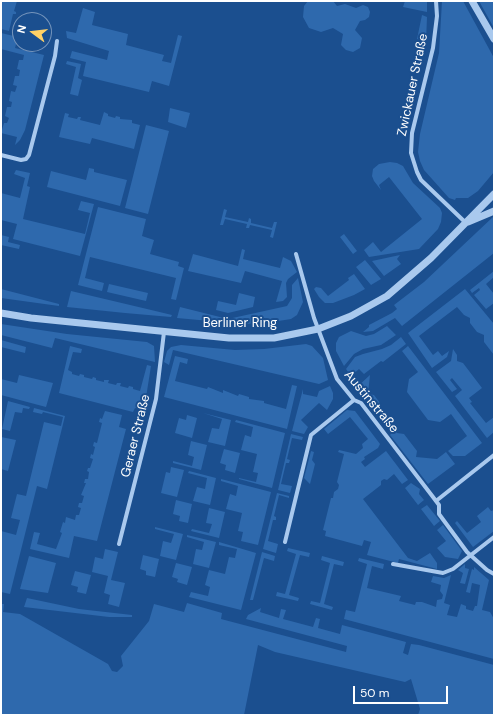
<!DOCTYPE html>
<meta charset="utf-8">
<style>
body{margin:0}
#map{position:relative;width:495px;height:716px;overflow:hidden;background:#1b4f8f;font-family:"DM Sans",sans-serif}
canvas{display:block}
.frame{position:absolute;inset:0;border:2px solid #fff;pointer-events:none}
.north{position:absolute;left:12px;top:12px;width:40px;height:40px;box-sizing:border-box;background:#1b4f8f;border:1px solid #7695bc;border-radius:50%;rotate:285deg;font-size:11px;font-weight:700;line-height:16px;text-align:center;color:#fff}
.north::after{content:'';display:block;margin:auto;width:14px;height:18px;background:#ffd166;clip-path:polygon(50% 0,100% 100%,50% 72%,0 100%)}
.scale{position:absolute;left:353px;top:686px;width:95px;height:18px;box-sizing:border-box;border:2px solid #fff;border-top:0;padding-left:5px;font-size:12px;line-height:14px;white-space:nowrap;color:#fff;-webkit-text-stroke:3px #1b4f8f;paint-order:stroke}
</style>
<div id="map">
<canvas width="495" height="716"></canvas>
<div class="frame"></div>
<div class="north">N</div>
<div class="scale">50 m</div>
</div>
<script>
const ctx = document.querySelector('canvas').getContext('2d');
ctx.lineJoin = 'round';
function fillPath(path, color) { ctx.fillStyle = color; ctx.fill(path, 'evenodd'); }
const toPath = rows => new Path2D(rows.map(r => 'M' + r).join(''));
function strokePath(path, color, width, dash) { ctx.strokeStyle = color; ctx.lineWidth = width; ctx.lineCap = dash ? 'butt' : 'round'; ctx.setLineDash(dash || []); ctx.stroke(path); }
function write(font, color, halo, rows, align = 'center') {
  ctx.font = font + ' "DM Sans",sans-serif'; ctx.lineWidth = 4; ctx.setLineDash([]); ctx.textBaseline = 'middle'; ctx.strokeStyle = halo; ctx.fillStyle = color; for (const [text, x, y, turn = 0] of rows) {
    ctx.save(); ctx.translate(x, y); ctx.rotate((+turn || 0) * Math.PI / 180); ctx.textAlign = isNaN(turn) ? turn : align; if (halo) ctx.strokeText(text, 0, 0); ctx.fillText(text, 0, 0); ctx.restore();
  }
}
fillPath(toPath([
 [1,1,17,1,14,11,16,12,16,14,13,14,9,31,1,29],
 [308,1,333,1,337,6,345,4,356,8,363,5,368,7,370,12,369,17,365,20,360,21,355,30,362,38,360,48,353,52,346,50,341,45,343,34,333,28,321,32,309,28,303,17,304,6],
 [405,1,427,1,427,12,403,7],
 [442,1,463,1,494,58,494,172,478,191,468,198,456,198,455,200,449,198,424,170,420,161,418,152,420,134,439,53],
 [479,1,493,1,494,3,494,28],
 [83,8,95,12,92,25,128,34,126,45,164,55,162,61,171,63,178,35,182,36,169,86,152,81,149,92,83,76,86,62,70,58,72,51,107,60,109,51,67,38,66,31,76,33],
 [422,15,427,17,426,42,417,39],
 [1,33,18,37,15,48,44,55,25,130,20,140,15,145,17,137,1,133,4,123,7,123,9,118,5,116,7,107,11,107,12,102,9,101,11,91,15,92,17,86,13,85,15,76,19,76,20,70,17,69,19,60,23,60,24,55,1,49],
 [67,61,81,64,78,78,82,80,78,96,70,94,76,67,66,64],
 [170,108,190,113,186,128,168,122],
 [104,112,108,114,108,116,115,118,116,116,120,117,120,119,132,120,132,123,140,125,134,149,92,138,90,144,59,137,65,113,69,114,68,117,77,119,78,117,81,117,80,120,100,125],
 [146,125,169,131,148,214,125,208],
 [390,162,397,163,403,166,413,183,440,208,442,213,441,222,438,229,419,249,369,257,364,250,373,242,381,252,422,219,389,177,379,185,381,190,374,181,372,176,373,169,379,164],
 [89,168,94,169,94,172,127,180,120,206,47,187,51,171,86,180],
 [16,170,30,173,27,186,30,187,23,219,85,234,90,213,78,210,81,201,94,204,80,256,13,239,17,224,1,220,1,193,20,198,25,178,14,174],
 [98,207,146,219,142,236,154,240,150,254,179,262,178,266,184,268,176,300,171,299,176,278,90,257,85,278,104,283,102,291,78,285],
 [224,209,227,210,225,217,248,222,249,218,251,219,251,223,272,228,274,222,277,222,273,238,270,237,272,230,250,225,249,228,246,228,247,224,225,219,223,225,220,225],
 [494,216,494,253,402,326,395,318,373,331,363,332,369,327,369,325,392,313,397,309,394,305,424,282],
 [344,234,357,251,353,254,340,237],
 [1,235,9,237,8,242,20,245,19,249,1,245],
 [242,249,245,250,243,259,280,268,283,257,291,261,297,272,288,279,286,283,287,297,283,301,276,302,282,281,245,271,241,283,188,271,193,254,238,266],
 [400,255,397,259,401,264,384,276,372,261],
 [365,260,381,279,371,285,356,267],
 [494,271,494,277,486,284,494,294,494,303,486,309,474,295,480,290,479,288,472,293,470,290],
 [354,274,365,289,354,295,333,303,325,303,319,297,314,289,316,287,321,288,328,296,349,280,348,278],
 [298,278,303,302,297,315,291,319,266,323,242,324,177,318,180,307,228,319,287,306,292,298,292,285],
 [109,284,148,293,146,301,107,292],
 [1,289,59,304,59,306,1,298],
 [465,289,494,324,494,355,484,342,484,335,477,332,470,323,470,318,464,315,457,307,419,336,433,355,438,351,442,356,449,351,447,357,432,368,408,333],
 [71,291,147,309,172,315,171,317,125,313,67,307],
 [239,293,255,297,253,307,228,313,216,310,218,301,236,305],
 [1,324,67,334,147,342,154,346,155,362,55,338,52,348,1,335],
 [387,326,396,335,381,345,363,349,354,354,344,366,336,351,336,343,339,337,351,331,366,336,374,334],
 [401,337,406,344,383,362,381,361,364,374,359,369,351,376,346,369,355,357,363,354,382,349,391,345],
 [1,340,26,347,25,353,1,347],
 [306,344,312,346,323,358,328,380,319,384,173,350,169,365,164,362,167,351,171,347,181,345,235,350,264,349],
 [70,346,82,349,81,353,73,352,68,370,72,372,72,374,79,376,80,374,84,375,84,377,92,379,93,377,96,378,96,380,104,382,104,380,109,380,108,383,116,385,117,383,121,383,120,386,128,388,129,386,133,387,133,389,140,391,147,365,151,366,144,410,135,408,133,412,59,393],
 [408,346,482,443,465,456,453,456,448,451,467,436,451,414,440,422,428,420,407,392,409,379,418,372,402,351],
 [453,349,457,355,457,361,463,363,482,388,469,398,472,402,470,403,486,423,494,417,494,432,487,438,455,396,462,390,452,378,450,380,457,389,452,392,436,372,451,361],
 [175,356,188,359,187,364,180,362,175,381,207,389,208,387,223,393,223,390,238,396,239,394,249,397,249,399,264,401,264,403,286,409,292,385,297,386,287,429,164,397],
 [19,375,53,383,46,407,1,395,1,379,17,383],
 [370,375,368,394,374,395,380,403,374,408,357,387],
 [330,386,333,393,333,399,327,410,319,403,301,420,308,427,304,434,292,431,303,389,303,394,317,397,319,391],
 [8,401,30,407,29,409,23,408,22,413,15,412,10,431,2,429],
 [34,408,65,416,47,489,37,486,10,594,1,592,1,531,16,535,20,520,11,518,17,494,26,496,44,422,61,426,63,417,43,412,42,414,33,412],
 [347,410,355,411,380,444,378,448,364,457,365,459,361,462,365,467,386,451,408,480,402,484,394,474,387,480,384,479,381,481,381,485,363,499,408,558,417,561,430,553,437,563,437,569,399,559,398,563,367,555,371,542,364,540,362,546,325,536,326,531,323,530,331,498,333,498,334,492,338,489,339,485,337,482,344,454,338,452,339,450,356,454,363,448,362,444,368,439,350,417,328,434,324,429],
 [105,411,122,415,119,427,126,429,97,541,74,536,69,558,30,549,34,532,40,533,37,544,56,549,62,533,60,532,63,522,65,523,66,517,75,520,76,515,79,515,81,508,78,507,79,503,82,503,84,496,81,495,86,483,84,483,85,479,88,479,89,472,87,471,88,468,90,468,93,459,90,458,91,454,93,455,95,447,93,446,94,442,97,443,102,423,99,422,100,418,102,419],
 [203,413,231,420,225,446,208,442,212,428,219,429,222,419],
 [187,415,197,418,192,438,175,433,179,418,186,420],
 [236,420,285,433,272,488,239,479,239,478,256,482,258,473,253,472,257,454,241,450,245,435,251,437,253,427,235,422],
 [398,426,397,433,404,434,417,451,416,457,437,459,446,452,455,464,428,484,390,435],
 [291,434,303,437,302,440,292,438,287,459,290,460,289,463,286,463,281,484,292,486,290,493,278,490],
 [1,437,16,440,8,471,1,469],
 [191,441,207,445,201,470,173,463,173,461,192,466,194,457,188,455],
 [224,449,240,453,235,473,225,470,226,465,220,463],
 [311,451,314,452,312,460,315,464,310,484,304,478],
 [171,467,184,470,177,497,161,493,166,472,170,473],
 [189,471,216,478,210,505,193,501,197,487,205,489,207,478,188,473],
 [221,479,271,492,258,545,241,541,243,532,238,531,242,513,226,509,230,494,236,496,238,486,221,481],
 [411,483,420,489,419,494,424,500,418,505,405,488],
 [277,493,289,496,289,498,279,495,274,516,276,517,276,520,273,520,268,541,278,544,276,553,263,549],
 [176,500,192,504,188,523,179,521,180,516,173,514],
 [427,505,440,521,434,526,421,509],
 [488,507,491,511,494,510,494,531,473,547,455,523,457,521,467,533,481,522,477,516],
 [209,508,225,512,219,538,191,531,192,529,209,533,212,524,206,523],
 [443,525,462,551,458,559,445,557,437,548,446,541,437,530],
 [155,527,183,534,176,560,160,556,163,541,171,543,174,534,155,529],
 [187,535,216,542,209,568,193,564,196,549,202,550,204,542,187,537],
 [219,542,256,553,241,610,189,597,191,592,208,596,210,587,205,585,209,570,225,574,229,557,235,558,237,549,219,545],
 [288,548,310,553,309,557,300,555,289,595,299,598,298,601,276,596,277,592,285,594,296,554,287,551],
 [105,549,118,552,111,580,125,583,119,607,108,604,110,595,104,593,108,576,92,572,95,557,103,559],
 [262,552,275,556,274,561,264,558,253,600,250,600],
 [143,555,159,559,155,577,146,575,146,571,140,569],
 [29,556,56,563,48,593,20,589],
 [322,556,344,562,343,566,334,564,324,604,333,607,332,610,310,604,311,601,320,603,330,563,321,560],
 [359,558,384,564,383,569,372,566,367,588,401,596,399,601,415,605,416,602,422,602,436,607,437,600,442,599,443,595,440,591,441,585,431,582,433,576,444,578,451,575,444,603,450,605,447,615,457,617,461,604,466,606,466,609,473,611,475,606,477,606,480,585,472,583,470,593,466,592,472,569,474,570,474,567,489,580,482,610,490,612,494,619,494,659,344,619,346,610,355,612,367,564,358,561],
 [176,563,192,567,187,585,177,582,178,579,172,577],
 [465,564,465,568,469,569,465,584,460,583,463,573,458,570],
 [75,571,91,575,86,594,77,592,78,587,71,585],
 [27,598,79,609,132,615,132,617,109,617,24,607],
 [187,603,222,613,221,619,346,652,347,646,246,619,248,615,261,608,260,612,279,618,281,609,286,610,283,619,313,627,316,618,320,619,318,628,340,634,342,625,406,642,403,653,408,655,411,644,419,645,494,665,494,715,418,715,420,709,411,679,405,682,275,652,258,645,244,715,1,715,1,604,4,604,3,612,20,614,108,664,112,671,117,672,123,666,121,656,149,621,154,604,184,612]
]), '#2e69ad');
strokePath(toPath([
 [436,1,437,16,433,48,412,133,411,153,417,172,421,180,466,223],
 [1,155,21,160,26,159,29,155,55,56,57,41],
 [296,254,314,318,337,379,354,400,361,403,433,497,439,505,439,514,467,552,487,570,494,574],
 [436,501,494,455],
 [285,542,311,435,354,400],
 [119,544,156,399,164,332],
 [393,564,443,573,453,569,494,537]
]), '#a9c9ee', 4);
strokePath(toPath([
 [472,1,494,39],
 [468,222,494,211],
 [1,313,31,318,229,338,274,338,318,329,351,316,387,296,431,258,494,194]
]), '#a9c9ee', 7);
write('13px', '#fff', '#1b4f8f', [
 ["Zwickauer Straße",413,85,-78],
 ["Berliner Ring",240,324],
 ["Austinstraße",371,402,50],
 ["Geraer Straße",136,436,-76]
]);
</script>
